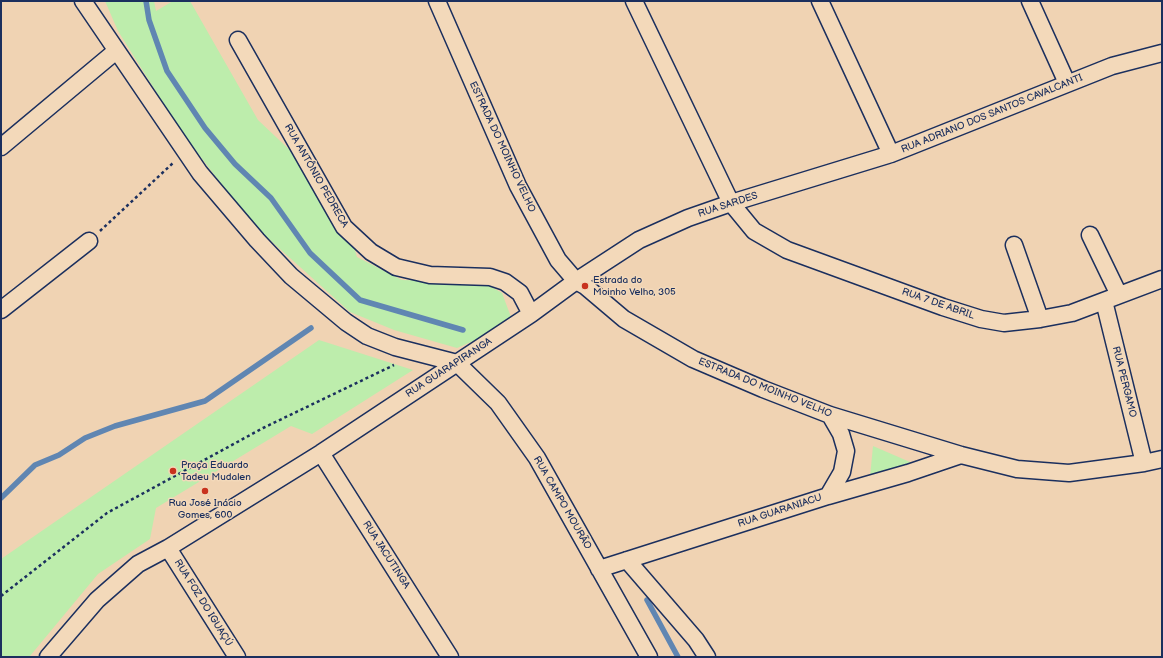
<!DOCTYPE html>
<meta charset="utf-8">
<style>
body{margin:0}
#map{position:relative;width:1163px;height:658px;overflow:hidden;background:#f0d3b3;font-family:"Balsamiq Sans",sans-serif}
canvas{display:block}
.frame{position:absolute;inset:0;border:2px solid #1b2f5e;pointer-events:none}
</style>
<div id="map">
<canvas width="1163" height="658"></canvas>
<div class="frame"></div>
</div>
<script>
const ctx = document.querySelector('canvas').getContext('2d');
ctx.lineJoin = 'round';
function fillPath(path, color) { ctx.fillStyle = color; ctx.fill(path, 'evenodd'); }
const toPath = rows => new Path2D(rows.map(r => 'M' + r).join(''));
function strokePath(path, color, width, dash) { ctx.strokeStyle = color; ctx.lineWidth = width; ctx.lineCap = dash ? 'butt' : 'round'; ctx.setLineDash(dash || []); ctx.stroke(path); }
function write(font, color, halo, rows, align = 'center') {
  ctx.font = font + ' "Balsamiq Sans",sans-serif'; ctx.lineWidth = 3; ctx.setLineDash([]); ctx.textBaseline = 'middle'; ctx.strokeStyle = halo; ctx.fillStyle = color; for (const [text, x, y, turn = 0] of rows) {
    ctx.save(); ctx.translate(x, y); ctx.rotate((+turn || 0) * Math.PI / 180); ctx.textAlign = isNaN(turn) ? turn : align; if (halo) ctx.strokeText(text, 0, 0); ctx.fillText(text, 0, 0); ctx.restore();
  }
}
fillPath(toPath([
 [105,1,154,1,156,11,173,1,190,1,258,120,294,154,353,244,357,257,402,280,483,282,502,293,511,317,485,336,457,348,394,330,350,312,260,231,223,186,182,133,118,31],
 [319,340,413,370,312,434,291,426,156,508,150,539,98,574,30,656,1,657,1,559],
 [873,446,917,465,870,477]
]), '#bdedac');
strokePath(toPath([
 [146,1,149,20,167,71,205,128,235,164,271,198,310,253,360,300,463,330],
 [1,498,35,465,59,455,85,438,115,426,205,401,311,328],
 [647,600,678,657]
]), '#6086b2', 5.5);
const minor = toPath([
 [83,1,200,173,257,240,291,276,346,322,367,336,395,347,457,363],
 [437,1,518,186,558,260,576,281,585,286,624,319,693,359,763,389,830,415,961,455,1017,469,1069,473,1144,463,1162,459],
 [634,1,731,203,754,231,787,250,943,307,981,319,1004,323,1040,319,1072,313,1162,279],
 [820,1,891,154],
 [1030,1,1067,83],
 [238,40,344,227,371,252,396,267,430,275,490,277,505,282,520,293,531,314],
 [1,147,116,51],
 [1090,235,1119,295],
 [1014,245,1040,319],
 [1104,301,1144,463],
 [1,310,89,241],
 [457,363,498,403,537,458,649,657],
 [321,453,450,657],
 [828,496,842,472,846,451,841,434,830,415],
 [168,548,237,657],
 [627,560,696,640,707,657],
 [599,569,828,496,908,473,961,455],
 [48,657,97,600,138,564,168,548,321,453,531,314,576,281,639,240,688,218,731,203,891,154,1112,66,1162,53]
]);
strokePath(minor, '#1b2f5e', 19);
strokePath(toPath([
 [100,231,173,163],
 [1,596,107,513,263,428,394,365]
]), '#1b2f5e', 2.5, [3, 3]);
strokePath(minor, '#f3d9ba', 16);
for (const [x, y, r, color] of [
 [585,286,4,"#c8321e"],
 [173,471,4,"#c8321e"],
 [205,491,4,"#c8321e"]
]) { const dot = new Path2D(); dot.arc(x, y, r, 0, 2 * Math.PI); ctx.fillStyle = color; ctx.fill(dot); strokePath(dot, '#f3d9ba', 1.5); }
write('10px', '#1b2f5e', '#f3d9ba', [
 ["RUA ADRIANO DOS SANTOS CAVALCANTI",992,114,-22],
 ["ESTRADA DO MOINHO VELHO",502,147,65],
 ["RUA ANTÔNIO PEDRECA",316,176,60],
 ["RUA SARDES",728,205,-18],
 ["RUA 7 DE ABRIL",938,304,19],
 ["RUA GUARAPIRANGA",449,368,-33],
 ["RUA PERGAMO",1124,382,76],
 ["ESTRADA DO MOINHO VELHO",765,388,22],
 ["RUA CAMPO MOURÃO",562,503,60],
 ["RUA GUARANIACU",780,511,-18],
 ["RUA JACUTINGA",386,555,57],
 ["RUA FOZ DO IGUAÇÚ",203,603,58]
]);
write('10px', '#1b2f5e', '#f3d9ba', [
 ["Estrada do",593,280],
 ["Moinho Velho, 305",593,292],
 ["Praça Eduardo",181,465],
 ["Tadeu Mudalen",181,477],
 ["Rua José Inácio",205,503,"center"],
 ["Gomes, 600",205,515,"center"]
], 'left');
</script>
